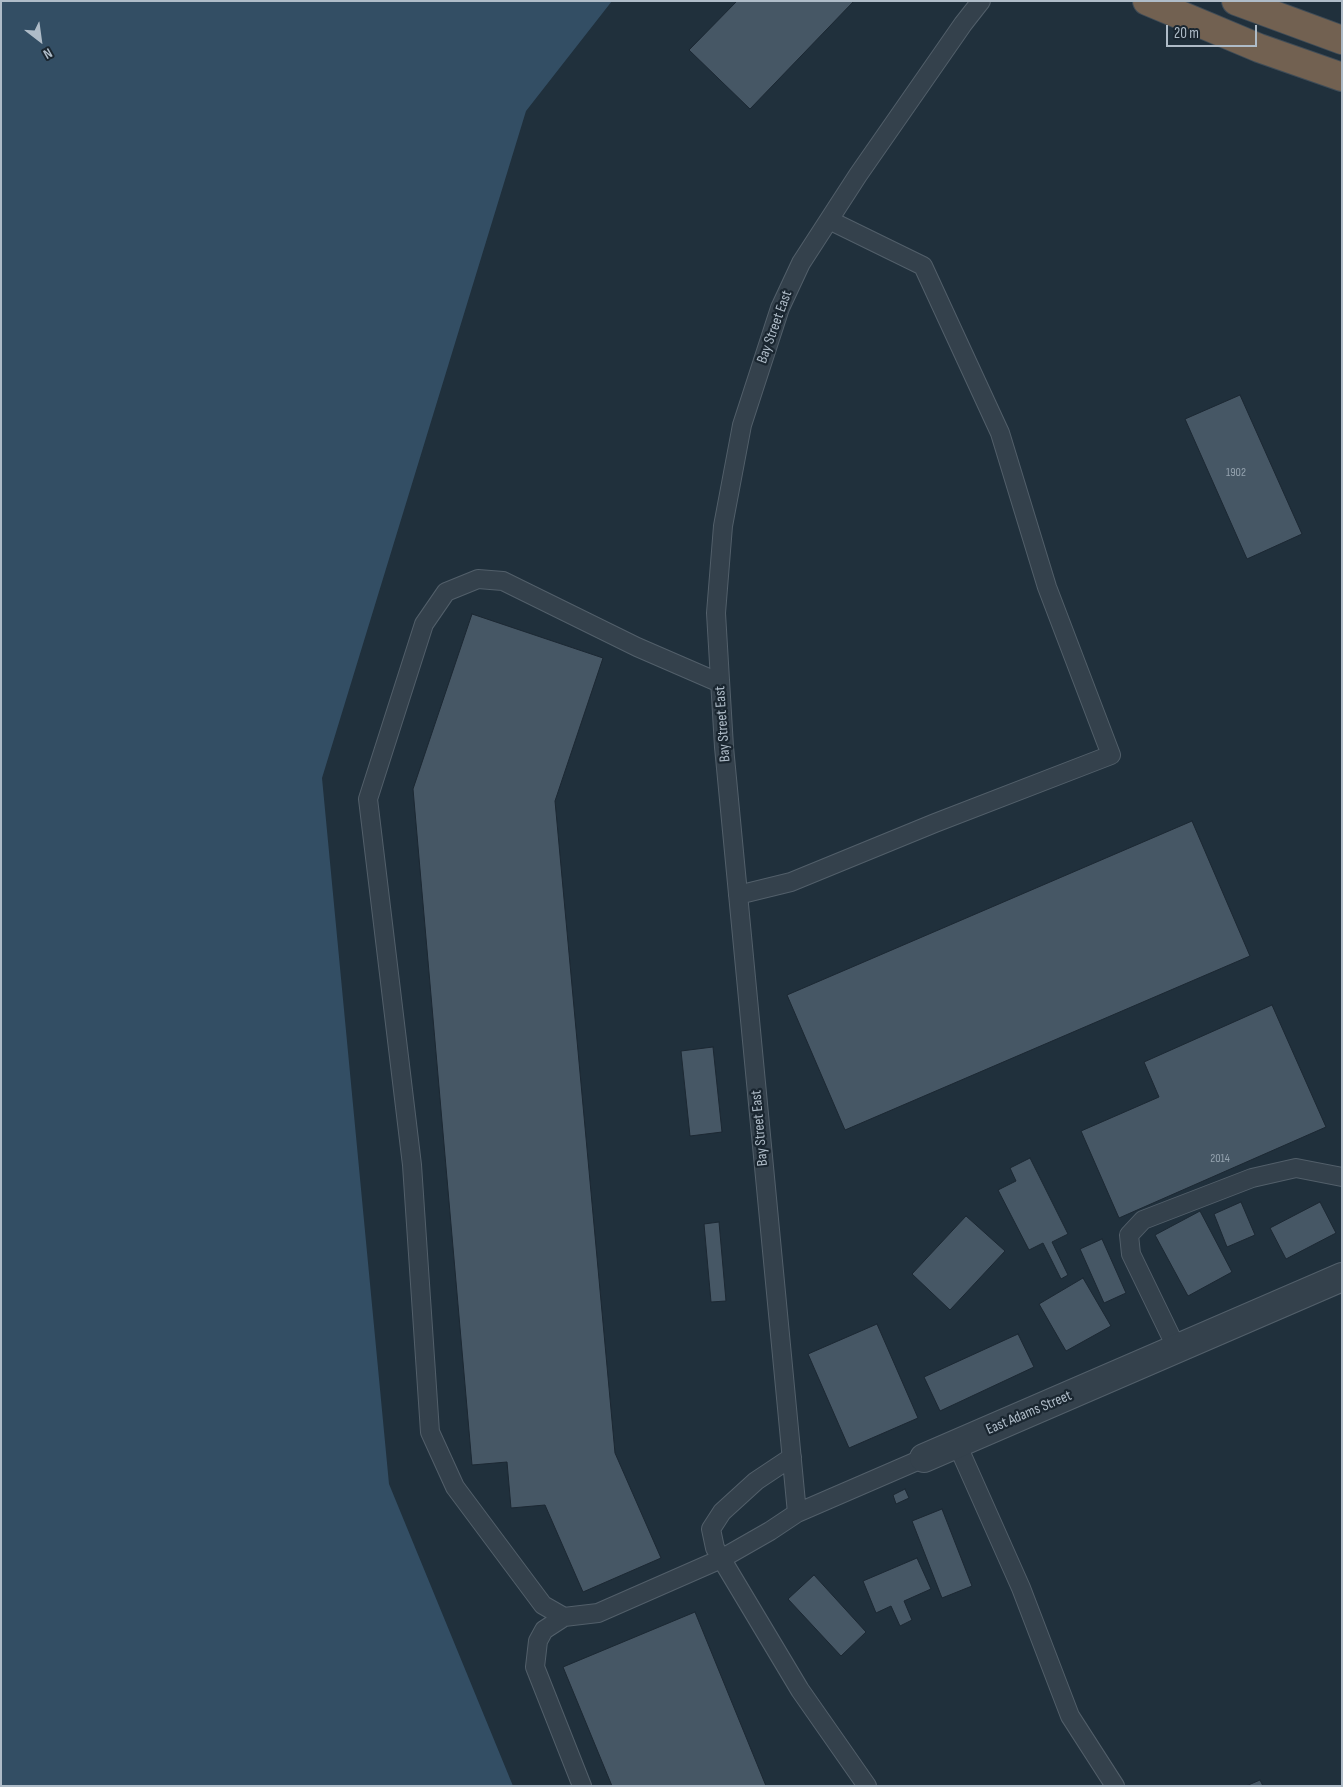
<!DOCTYPE html>
<style>
body{margin:0}
#map{position:relative;width:1343px;height:1787px;overflow:hidden;background:#20303c;font-family:"Sofia Sans Condensed",sans-serif}
canvas{display:block}
.frame{position:absolute;inset:0;border:2px solid #afbcc8;pointer-events:none}
.north{position:absolute;left:15px;top:15px;width:50px;height:50px;-webkit-text-stroke:4px #1a2630;paint-order:stroke;rotate:150deg;font-size:14px;font-weight:700;line-height:20px;text-align:center;color:#afbcc8}
.north::after{content:'';display:block;margin:auto;width:18px;height:22px;background:#afbcc8;clip-path:polygon(50% 0,100% 100%,50% 72%,0 100%)}
.scale{position:absolute;left:1166px;top:25px;width:91px;height:22px;box-sizing:border-box;border:2px solid #afbcc8;border-top:0;padding-left:6px;font-size:15px;line-height:18px;white-space:nowrap;color:#afbcc8;-webkit-text-stroke:4px #1a2630;paint-order:stroke}
</style>
<div id="map">
<canvas width="1343" height="1787"></canvas>
<div class="frame"></div>
<div class="north">N</div>
<div class="scale">20 m</div>
</div>
<script>
const ctx = document.querySelector('canvas').getContext('2d');
ctx.lineJoin = 'round';
function fillPath(path, color) { ctx.fillStyle = color; ctx.fill(path, 'evenodd'); }
const toPath = rows => new Path2D(rows.map(r => 'M' + r).join(''));
function strokePath(path, color, width, dash) { ctx.strokeStyle = color; ctx.lineWidth = width; ctx.lineCap = dash ? 'butt' : 'round'; ctx.setLineDash(dash || []); ctx.stroke(path); }
function write(font, color, halo, rows, align = 'center') {
  ctx.font = font + ' "Sofia Sans Condensed",sans-serif'; ctx.lineWidth = 4.5; ctx.setLineDash([]); ctx.textBaseline = 'middle'; ctx.strokeStyle = halo; ctx.fillStyle = color; for (const [text, x, y, turn = 0] of rows) {
    ctx.save(); ctx.translate(x, y); ctx.rotate((+turn || 0) * Math.PI / 180); ctx.textAlign = isNaN(turn) ? turn : align; if (halo) ctx.strokeText(text, 0, 0); ctx.fillText(text, 0, 0); ctx.restore();
  }
}
fillPath(toPath([
 [1,1,612,1,526,111,322,778,389,1484,513,1786,1,1786]
]), '#334e64');
const building = toPath([
 [737,1,854,1,750,109,689,50,737,1],
 [1240,395,1302,534,1247,559,1185,419,1240,395],
 [472,614,603,658,555,801,615,1453,661,1558,583,1592,545,1505,511,1508,507,1462,472,1465,413,789,472,614],
 [1192,821,1250,956,845,1130,787,995,1192,821],
 [1272,1005,1326,1127,1119,1218,1081,1131,1159,1097,1144,1062,1272,1005],
 [713,1047,722,1132,690,1136,681,1051,713,1047],
 [1030,1158,1068,1234,1052,1242,1068,1275,1061,1279,1043,1243,1029,1250,998,1190,1016,1181,1010,1168,1030,1158],
 [1241,1202,1255,1235,1227,1247,1214,1214,1241,1202],
 [1320,1202,1336,1233,1286,1259,1270,1228,1320,1202],
 [1200,1211,1232,1272,1188,1296,1155,1235,1200,1211],
 [966,1216,1005,1251,950,1310,912,1274,966,1216],
 [719,1222,726,1301,711,1302,704,1224,719,1222],
 [1102,1239,1126,1293,1104,1303,1080,1249,1102,1239],
 [1083,1278,1111,1326,1066,1351,1039,1304,1083,1278],
 [877,1324,918,1418,849,1448,808,1354,877,1324],
 [1018,1334,1034,1367,940,1411,924,1377,1018,1334],
 [905,1489,909,1498,896,1504,893,1495,905,1489],
 [942,1509,972,1586,942,1598,912,1521,942,1509],
 [917,1558,931,1589,904,1601,912,1620,900,1626,891,1606,876,1613,863,1581,917,1558],
 [814,1575,866,1632,841,1656,788,1599,814,1575],
 [695,1612,766,1786,612,1786,563,1667,695,1612],
 [1260,1780,1263,1786,1246,1786,1260,1780]
]);
fillPath(building, '#465765');
strokePath(building, '#1c2833', 1);
const service = toPath([
 [720,683,637,647,503,581,478,579,446,592,424,624,368,799,412,1165,430,1432,455,1487,543,1605,564,1617,598,1613,721,1559,770,1531,797,1513,924,1458],
 [738,895,791,882,935,823,1111,755,1047,587,1000,433,923,266,829,220],
 [1177,1349,1131,1254,1129,1235,1143,1220,1252,1178,1296,1168,1342,1177],
 [957,1444,1021,1588,1070,1716,1115,1786],
 [792,1457,756,1481,722,1512,711,1529,715,1548,800,1690,867,1786],
 [797,1513,724,747,716,613,723,526,742,425,780,308,801,263,858,175,963,24,981,1],
 [564,1617,544,1630,538,1641,535,1667,582,1786]
]);
const minor = toPath([
 [924,1458,1342,1277]
]);
const motorway = toPath([
 [1147,1,1259,48,1342,77],
 [1236,1,1342,40]
]);
strokePath(service, '#525f6a', 20);
strokePath(minor, '#525f6a', 30);
strokePath(motorway, '#3f4c57', 30);
strokePath(service, '#34414c', 18);
strokePath(minor, '#34414c', 28);
strokePath(motorway, '#726151', 28);
write('12px', '#95a3af', null, [
 ["1902",1236,473],
 ["2014",1220,1159]
]);
write('15px', '#afbcc8', '#1a2630', [
 ["Bay Street East",775,327,-70],
 ["Bay Street East",723,724,-94],
 ["Bay Street East",760,1128,-95],
 ["East Adams Street",1029,1413,-23]
]);
</script>
